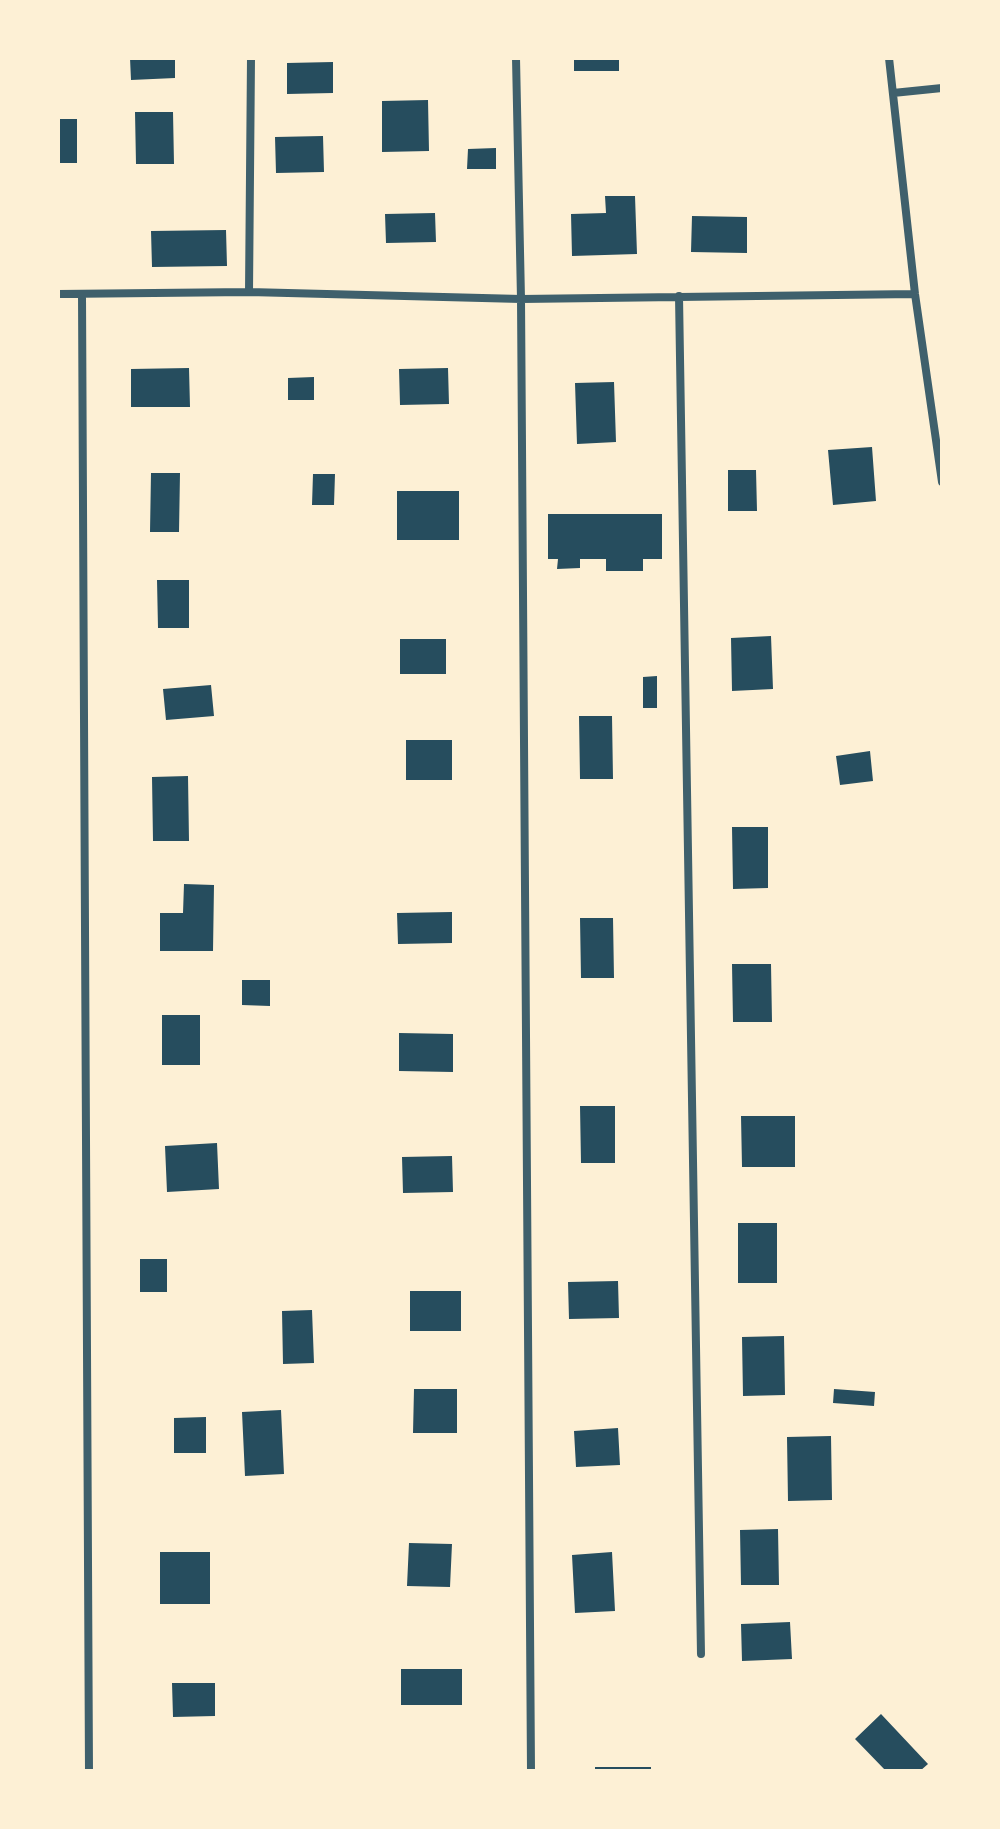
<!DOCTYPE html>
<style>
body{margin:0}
#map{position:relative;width:1000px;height:1829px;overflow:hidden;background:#fdf0d5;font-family:"Golos Text",sans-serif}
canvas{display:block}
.frame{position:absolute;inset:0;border:60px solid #fdf0d5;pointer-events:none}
</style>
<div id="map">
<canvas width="1000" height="1829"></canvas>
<div class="frame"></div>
</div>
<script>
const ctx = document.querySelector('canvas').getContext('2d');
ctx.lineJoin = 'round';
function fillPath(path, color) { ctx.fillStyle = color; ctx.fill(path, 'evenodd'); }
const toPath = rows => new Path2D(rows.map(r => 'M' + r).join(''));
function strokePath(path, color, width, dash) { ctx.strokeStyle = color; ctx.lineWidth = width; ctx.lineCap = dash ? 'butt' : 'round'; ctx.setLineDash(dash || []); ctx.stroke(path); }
fillPath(toPath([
 [130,58,175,58,175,78,131,80],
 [574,58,619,58,619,71,574,71],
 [333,62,333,93,287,94,287,63],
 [428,100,429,151,382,152,382,101],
 [135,112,173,112,174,164,136,164],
 [58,119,77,119,77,163,58,163],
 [323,136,324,172,276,173,275,137],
 [496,148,496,169,467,169,468,149],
 [605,196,635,196,637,254,572,256,571,214,606,213],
 [435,213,436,242,386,243,385,214],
 [692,216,747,217,747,253,691,252],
 [226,230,227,266,152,267,151,231],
 [189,368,190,407,131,407,131,369],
 [448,368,449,404,400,405,399,369],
 [314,377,314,400,288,400,288,378],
 [614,382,616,442,577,444,575,383],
 [872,447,876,501,833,505,828,450],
 [728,470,756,470,757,511,728,511],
 [151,473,180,473,179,532,150,532],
 [313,474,335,474,334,505,312,505],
 [397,491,459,491,459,540,397,540],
 [548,514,662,514,662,559,643,559,643,571,606,571,606,559,580,559,580,568,557,569,558,559,548,559],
 [157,580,189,580,189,628,158,628],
 [771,636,773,689,732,691,731,638],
 [400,639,446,639,446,674,400,674],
 [657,676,657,708,643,708,643,677],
 [211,685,214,716,166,720,163,689],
 [579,716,612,716,613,779,580,779],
 [406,740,452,740,452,780,406,780],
 [870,751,873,781,840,785,836,756],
 [188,776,189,841,153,841,152,777],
 [732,827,768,827,768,888,733,889],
 [184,884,214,885,213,951,160,951,160,913,183,913],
 [452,912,452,943,398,944,397,913],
 [580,918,613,918,614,978,581,978],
 [732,964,771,964,772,1022,733,1022],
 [242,980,270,980,270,1006,242,1005],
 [162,1015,200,1015,200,1065,162,1065],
 [399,1033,453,1034,453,1072,399,1071],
 [580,1106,615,1106,615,1163,581,1163],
 [741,1116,795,1116,795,1167,742,1167],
 [217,1143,219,1189,167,1192,165,1146],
 [452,1156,453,1192,403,1193,402,1157],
 [738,1223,777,1223,777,1283,738,1283],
 [140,1259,167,1259,167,1292,140,1292],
 [618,1281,619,1318,569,1319,568,1282],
 [410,1291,461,1291,461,1331,410,1331],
 [312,1310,314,1363,283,1364,282,1311],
 [784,1336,785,1395,743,1396,742,1337],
 [414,1389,457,1389,457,1433,413,1433],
 [834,1389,875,1392,874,1406,833,1403],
 [281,1410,284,1474,245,1476,242,1412],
 [206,1417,206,1453,174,1453,174,1418],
 [618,1428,620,1465,576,1467,574,1431],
 [831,1436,832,1500,788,1501,787,1437],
 [778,1529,779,1585,741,1585,740,1530],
 [409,1543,452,1544,450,1587,407,1586],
 [160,1552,210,1552,210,1604,160,1604],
 [612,1552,615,1611,575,1613,572,1555],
 [790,1622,792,1659,742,1661,741,1624],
 [401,1669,462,1669,462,1705,401,1705],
 [172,1683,215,1683,215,1716,173,1717],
 [881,1714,928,1764,920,1771,886,1771,855,1739],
 [595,1767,651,1767,651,1771,595,1771]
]), '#264d5e');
strokePath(toPath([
 [516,58,521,299,531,1771],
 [889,58,915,294,942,482],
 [893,93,942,88],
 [249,292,251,58],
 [58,294,249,292,521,299,915,294],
 [82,294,89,1771],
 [679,296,701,1654]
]), '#3f606c', 8);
</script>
